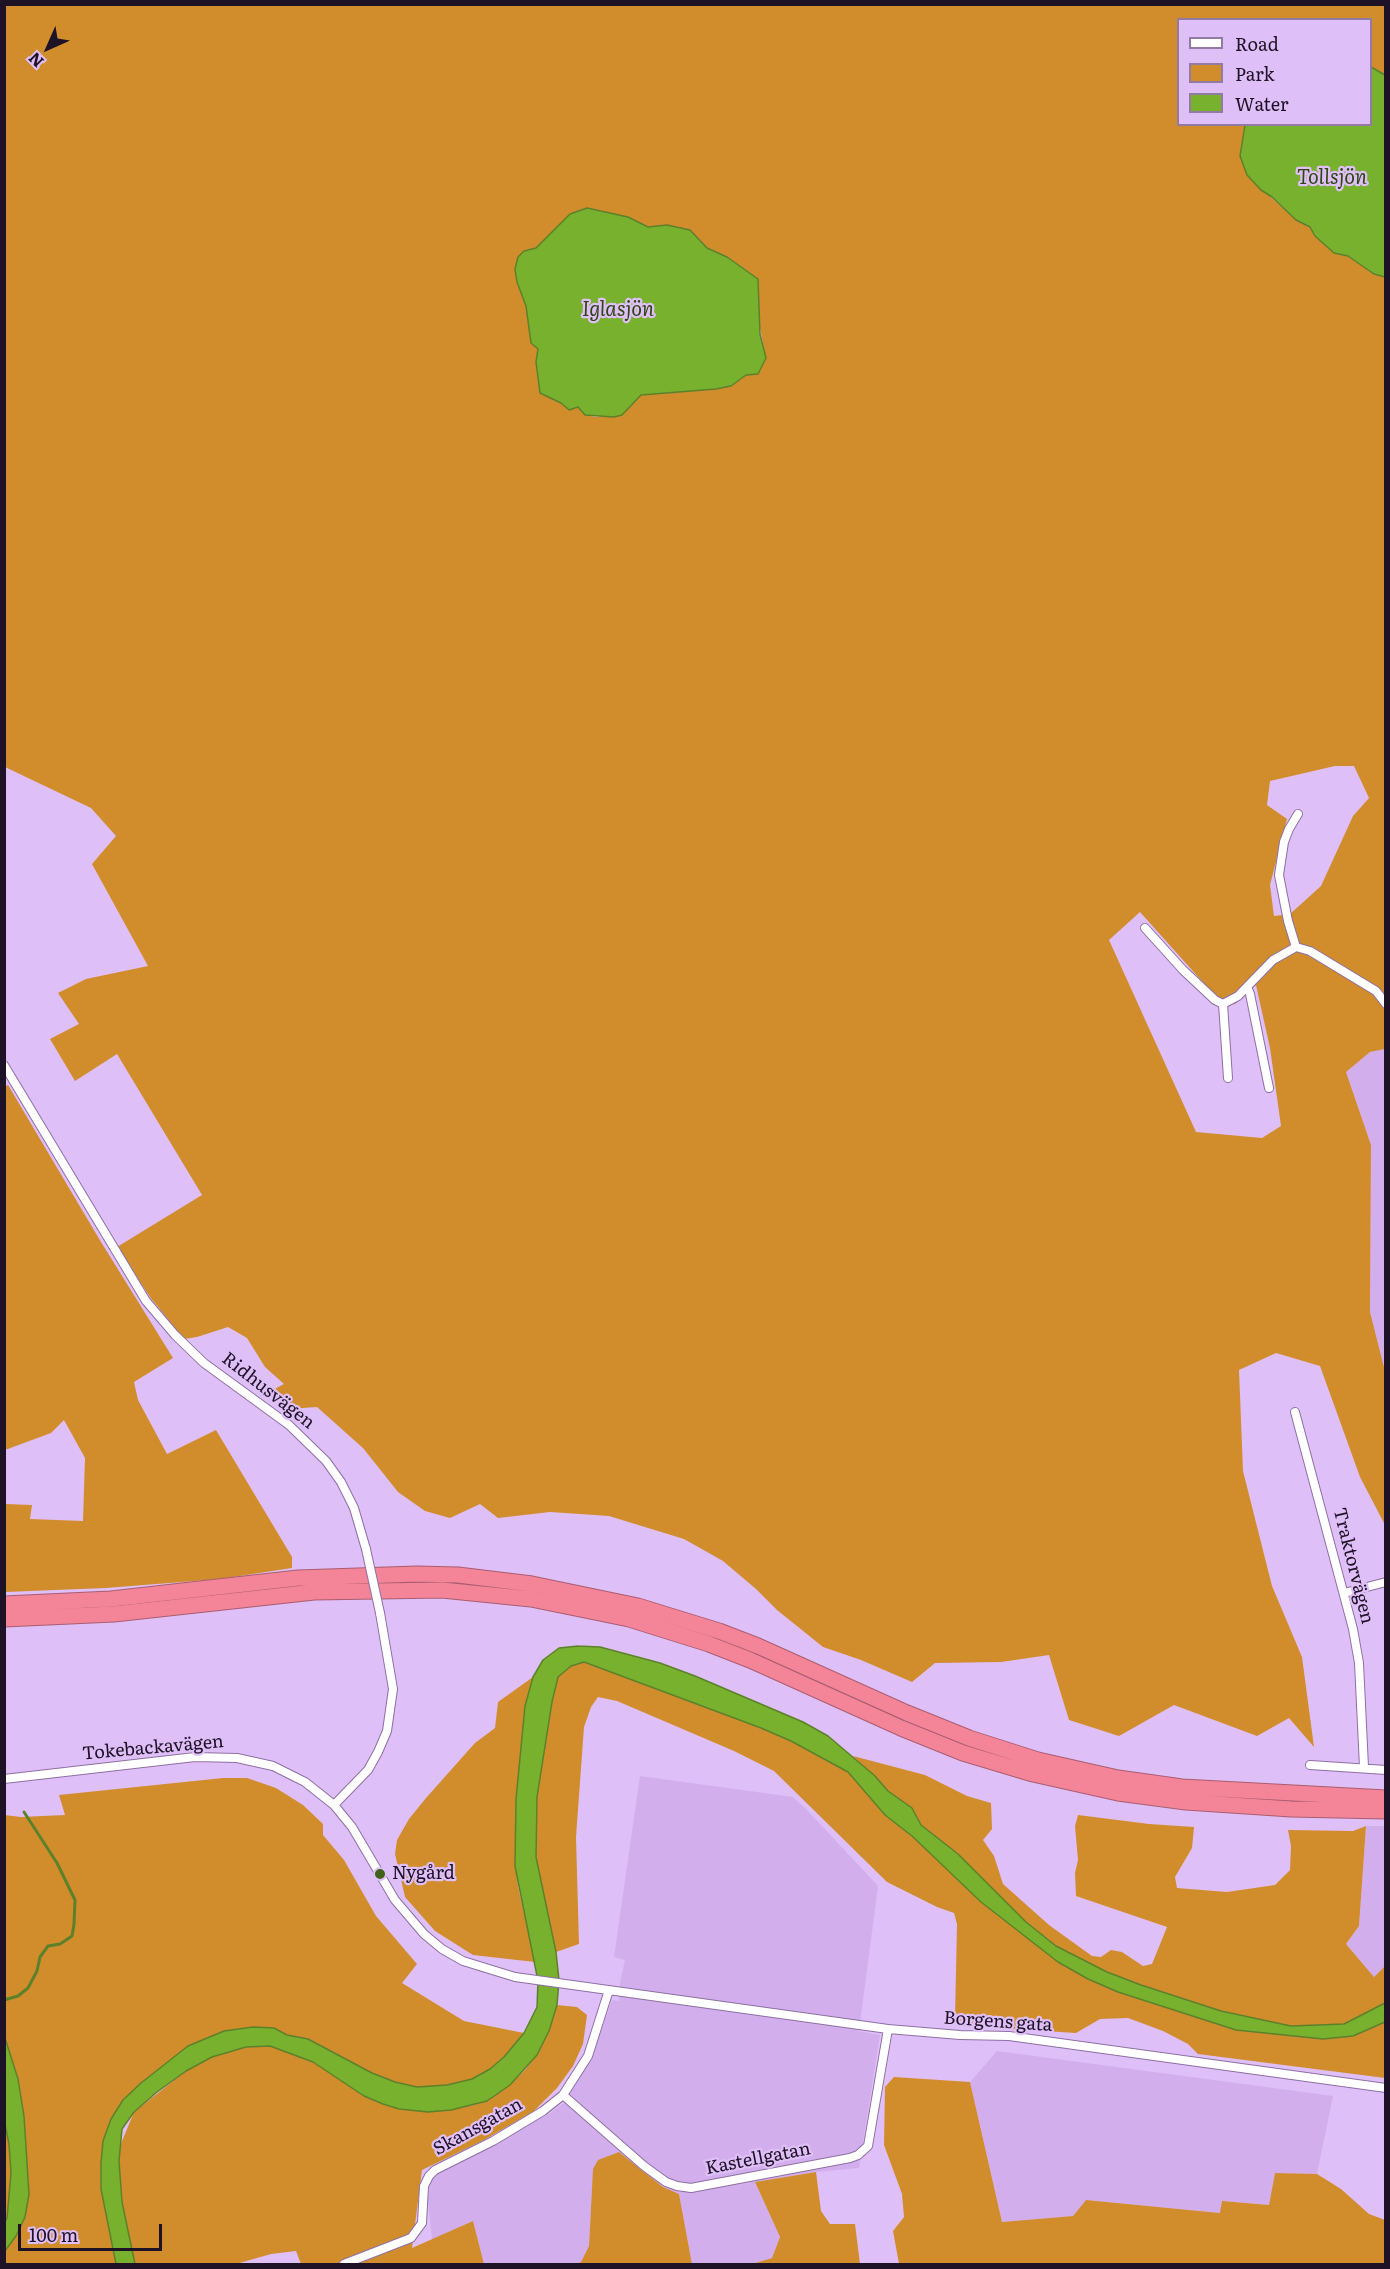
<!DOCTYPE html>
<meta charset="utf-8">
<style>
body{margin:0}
#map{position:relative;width:1390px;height:2269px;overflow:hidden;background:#dfbff7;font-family:Literata,serif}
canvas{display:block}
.frame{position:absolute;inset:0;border:6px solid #1e1226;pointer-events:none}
.legend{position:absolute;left:1177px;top:18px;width:195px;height:108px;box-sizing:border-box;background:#dfbff7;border:2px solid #927aa3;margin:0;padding:8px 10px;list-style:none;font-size:18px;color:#1e1226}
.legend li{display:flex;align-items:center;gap:12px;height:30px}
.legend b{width:30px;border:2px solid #927aa3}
.north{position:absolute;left:18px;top:18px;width:60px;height:60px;-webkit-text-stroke:4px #dfbff7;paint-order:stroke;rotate:225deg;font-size:16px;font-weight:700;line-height:24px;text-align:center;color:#1e1226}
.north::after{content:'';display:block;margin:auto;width:21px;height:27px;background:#1e1226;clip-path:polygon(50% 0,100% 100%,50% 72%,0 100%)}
.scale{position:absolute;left:18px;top:2224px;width:144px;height:27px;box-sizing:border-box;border:3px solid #1e1226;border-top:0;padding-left:8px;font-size:18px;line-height:21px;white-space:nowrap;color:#1e1226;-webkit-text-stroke:4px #dfbff7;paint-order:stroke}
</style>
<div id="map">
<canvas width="1390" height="2269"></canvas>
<div class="frame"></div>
<ul class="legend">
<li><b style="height:8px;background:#fff"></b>Road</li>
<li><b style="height:16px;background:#d18d2c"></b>Park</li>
<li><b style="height:16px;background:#78b12d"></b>Water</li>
</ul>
<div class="north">N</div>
<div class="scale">100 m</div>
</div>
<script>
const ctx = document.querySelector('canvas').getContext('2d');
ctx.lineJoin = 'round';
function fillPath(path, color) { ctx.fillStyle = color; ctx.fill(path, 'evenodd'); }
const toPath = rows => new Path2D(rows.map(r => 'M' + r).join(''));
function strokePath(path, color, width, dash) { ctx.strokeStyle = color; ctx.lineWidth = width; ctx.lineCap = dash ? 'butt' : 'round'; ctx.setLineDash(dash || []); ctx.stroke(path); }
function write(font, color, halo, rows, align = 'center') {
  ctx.font = font + ' Literata,serif'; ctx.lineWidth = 4.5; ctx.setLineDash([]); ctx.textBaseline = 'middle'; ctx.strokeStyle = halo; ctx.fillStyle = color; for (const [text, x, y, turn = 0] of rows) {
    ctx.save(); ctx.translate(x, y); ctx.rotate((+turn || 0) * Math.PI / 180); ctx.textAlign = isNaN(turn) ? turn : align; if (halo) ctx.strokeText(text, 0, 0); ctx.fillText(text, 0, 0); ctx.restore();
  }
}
fillPath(toPath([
 [1385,1049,1385,1371,1370,1312,1371,1145,1346,1072,1370,1052],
 [640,1776,793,1797,806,1809,878,1886,859,2031,880,2035,859,2168,816,2172,755,2182,780,2237,772,2258,752,2264,692,2264,679,2194,663,2187,619,2152,592,2191,589,2246,581,2262,575,2264,484,2264,473,2221,432,2240,427,2192,429,2181,434,2173,549,2114,565,2102,593,2054,612,2000,619,2001,620,1983,625,1960,614,1957],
 [1366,1826,1385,1826,1385,1966,1374,1977,1346,1944,1359,1926],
 [997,2051,1333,2096,1317,2174,1275,2173,1269,2205,1222,2201,1221,2213,1086,2200,1073,2216,1002,2222,970,2082]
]), '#d2afec');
fillPath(toPath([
 [5,5,1385,5,1385,75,1371,67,1370,20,1178,20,1178,124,1245,125,1240,155,1247,175,1287,212,1310,227,1315,236,1334,253,1348,256,1374,274,1385,277,1385,1049,1370,1052,1346,1072,1371,1145,1370,1312,1385,1371,1385,1525,1360,1477,1320,1366,1276,1353,1239,1370,1243,1471,1272,1586,1302,1657,1314,1747,1289,1718,1257,1736,1174,1705,1119,1736,1069,1720,1049,1655,1001,1662,935,1663,912,1682,861,1660,823,1647,777,1610,756,1589,723,1561,684,1539,609,1516,550,1512,498,1518,480,1504,450,1518,425,1511,398,1492,363,1448,317,1407,288,1409,269,1392,284,1384,265,1367,247,1338,228,1327,197,1337,184,1339,150,1297,117,1247,202,1195,117,1054,75,1081,50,1039,79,1024,58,993,86,979,148,966,92,864,116,836,91,808,5,767],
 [570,214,628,217,648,227,667,225,689,230,707,248,727,257,749,272,766,358,758,374,746,375,731,386,716,389,641,395,622,415,596,417,585,415,578,407,569,410,561,403,553,400,538,380,536,362,538,349,531,343,526,306,524,251,536,249],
 [1335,766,1354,766,1369,798,1353,816,1321,886,1290,914,1274,916,1270,885,1287,819,1267,805,1270,781],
 [1140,912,1217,998,1235,1004,1256,985,1270,1048,1281,1126,1262,1138,1196,1132,1109,940],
 [8,1085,101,1242,173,1358,134,1382,138,1400,167,1454,216,1430,292,1557,292,1568,220,1579,106,1588,5,1592,5,1504,32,1505,30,1519,83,1521,85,1458,64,1420,51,1433,5,1450,4,1087],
 [584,1662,761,1728,791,1741,848,1772,885,1815,912,1836,981,1902,1152,2002,1236,2030,1323,2039,1353,2036,1385,2022,1385,2078,1198,2054,1188,2044,1163,2031,1128,2018,1100,2019,1076,2033,962,2026,955,2018,957,1924,954,1913,937,1907,887,1882,774,1771,734,1751,617,1701,598,1697,591,1707,584,1727,576,1837,579,1944,556,1952,536,1857,537,1797,552,1702,558,1677,571,1666],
 [533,1677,525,1706,515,1831,515,1866,519,1891,535,1962,473,1955,435,1931,405,1897,395,1854,397,1840,409,1819,426,1798,475,1743,495,1728,498,1702],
 [853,1756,925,1775,967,1796,991,1803,992,1829,983,1840,994,1856,1003,1884,1049,1925,1092,1956,1101,1957,1111,1950,1122,1952,1143,1966,1152,1964,1167,1927,1076,1896,1075,1873,1078,1860,1075,1826,1078,1815,1149,1824,1194,1827,1192,1848,1175,1877,1177,1888,1227,1892,1275,1885,1290,1870,1291,1846,1288,1830,1353,1831,1366,1826,1359,1926,1346,1944,1374,1977,1385,1966,1385,2003,1344,2024,1291,2026,1221,2011,1141,1985,1107,1972,1056,1946,1026,1922,958,1854,921,1825,912,1808,888,1791],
 [223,1778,247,1778,276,1788,303,1805,323,1824,323,1835,344,1860,376,1916,417,1964,402,1983,464,2021,524,2033,504,2057,490,2069,472,2079,447,2085,417,2087,395,2082,372,2073,309,2039,287,2035,274,2028,224,2031,188,2046,141,2083,123,2100,111,2119,103,2141,101,2163,101,2189,116,2264,5,2264,5,2251,16,2236,25,2217,29,2194,24,2116,18,2079,5,2038,4,1815,21,1817,65,1815,59,1795],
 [557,2005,577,2007,587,2015,583,2044,573,2066,557,2088,534,2111,484,2140,422,2170,412,2248,473,2221,484,2264,301,2264,296,2251,271,2254,236,2264,135,2264,122,2202,119,2161,120,2146,134,2112,186,2071,212,2057,246,2047,270,2046,313,2062,364,2096,383,2104,399,2109,470,2106,487,2101,510,2085,525,2070,537,2055,549,2031],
 [894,2077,970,2082,1002,2222,1073,2216,1086,2200,1220,2213,1222,2201,1269,2205,1275,2173,1317,2174,1341,2189,1369,2214,1385,2220,1385,2264,899,2264,893,2231,904,2217,902,2194,884,2145,885,2087],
 [4,2120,9,2144,11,2173,7,2218,5,2222],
 [619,2152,663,2187,679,2194,692,2264,575,2264,581,2262,589,2246,593,2169,598,2160],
 [816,2172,821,2211,830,2224,855,2224,860,2264,752,2264,772,2258,780,2237,755,2182]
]), '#d18d2c');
const water = toPath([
 [1371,67,1385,75,1385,277,1374,274,1348,256,1334,253,1315,236,1310,227,1296,220,1272,197,1261,190,1247,175,1240,156,1245,125,1370,124,1371,67],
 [587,208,628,217,648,227,667,225,690,230,707,248,727,257,758,279,760,334,766,358,758,374,746,375,731,386,716,389,641,395,622,415,614,417,585,415,578,407,569,410,561,403,540,393,536,362,538,349,531,343,526,306,517,282,515,269,518,257,524,251,536,248,570,214,587,208],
 [578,1646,600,1647,660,1663,695,1676,803,1722,828,1736,875,1776,888,1791,912,1808,921,1825,958,1854,1026,1922,1056,1946,1107,1972,1141,1985,1221,2011,1291,2026,1344,2024,1385,2003,1385,2022,1353,2036,1323,2039,1236,2030,1118,1992,1088,1979,1058,1962,981,1902,912,1836,885,1815,848,1772,791,1741,761,1728,584,1662,571,1666,558,1677,552,1702,537,1797,536,1857,556,1952,559,1980,557,2005,549,2031,537,2055,510,2085,487,2101,451,2110,428,2112,399,2109,383,2104,364,2096,313,2062,270,2046,246,2047,212,2057,186,2071,157,2092,134,2112,122,2129,119,2161,122,2202,135,2264,116,2264,101,2189,101,2163,103,2141,111,2119,123,2100,141,2083,188,2046,224,2031,253,2027,274,2028,287,2035,308,2039,372,2073,395,2082,417,2087,447,2085,472,2079,490,2069,504,2057,524,2033,537,2007,538,1981,515,1866,516,1799,525,1706,533,1677,543,1660,559,1648,578,1646],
 [5,2038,18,2079,24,2116,29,2194,25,2217,16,2236,5,2251,5,2222,7,2218,11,2173,9,2144,4,2120,5,2038]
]);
fillPath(water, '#78b12d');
strokePath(water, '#5d812b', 1.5);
strokePath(toPath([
 [4,2000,18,1996,28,1988,37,1971,40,1957,48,1946,60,1944,72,1936,74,1924,75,1900,57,1863,24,1812]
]), '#5d812b', 3);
const minor = toPath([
 [1145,928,1183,970,1215,1000,1223,1004],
 [1296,947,1288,921,1279,875,1284,842,1289,829,1298,814],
 [1247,987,1250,994,1269,1088],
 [4,1065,146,1301,175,1335,204,1363,289,1425,326,1461,341,1482,354,1508,366,1549],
 [1228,1078,1223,1004,1238,996,1273,960,1296,947,1310,951,1376,991,1386,1004],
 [1295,1412,1353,1629,1359,1663,1364,1767],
 [1344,1593,1386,1582],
 [1310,1765,1386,1770],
 [4,1779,195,1757,237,1758,273,1766,305,1782,334,1805,352,1827,395,1900,424,1934,442,1949,463,1961,515,1977,888,2029,960,2035,1009,2036,1386,2088],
 [334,1805,368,1770,378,1752,387,1731,393,1689,380,1613],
 [563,2095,644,2166,666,2182,677,2186,691,2188,850,2158,858,2155,868,2146,888,2029],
 [344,2264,411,2238,422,2223,424,2186,429,2176,435,2170,493,2141,543,2111,563,2095,588,2056,609,1990]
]);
const motorway = toPath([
 [4,1604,111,1599,298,1578,417,1574,458,1575,532,1584,638,1606,719,1631,758,1646,907,1713,969,1738,1038,1760,1118,1778,1182,1787,1386,1798],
 [4,1619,114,1614,314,1592,442,1590,531,1599,629,1619,709,1644,750,1660,901,1728,963,1753,1033,1774,1118,1793,1186,1802,1291,1809,1386,1811]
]);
strokePath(minor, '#8e70a4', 10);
strokePath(motorway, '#a95d70', 17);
strokePath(minor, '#fff', 8);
strokePath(motorway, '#f48598', 15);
const minorBridge = toPath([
 [366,1549,380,1613]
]);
strokePath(minorBridge, '#8e70a4', 10, []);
strokePath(minorBridge, '#fff', 8);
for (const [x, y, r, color] of [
 [380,1874,6,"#406117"]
]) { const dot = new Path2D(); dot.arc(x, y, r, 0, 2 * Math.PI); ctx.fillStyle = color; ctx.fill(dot); strokePath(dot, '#dfbff7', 2); }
write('18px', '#1e1226', '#dfbff7', [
 ["Ridhusvägen",268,1391,38],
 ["Traktorvägen",1353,1566,76],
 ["Tokebackavägen",153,1748,-5],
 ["Borgens gata",998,2022,4],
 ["Skansgatan",478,2127,-29],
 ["Kastellgatan",758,2159,-11]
]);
write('18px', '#1e1226', '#dfbff7', [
 ["Nygård",392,1874]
], 'left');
write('italic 20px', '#2f4614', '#dfbff7', [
 ["Tollsjön",1332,178],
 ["Iglasjön",618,310]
]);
</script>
